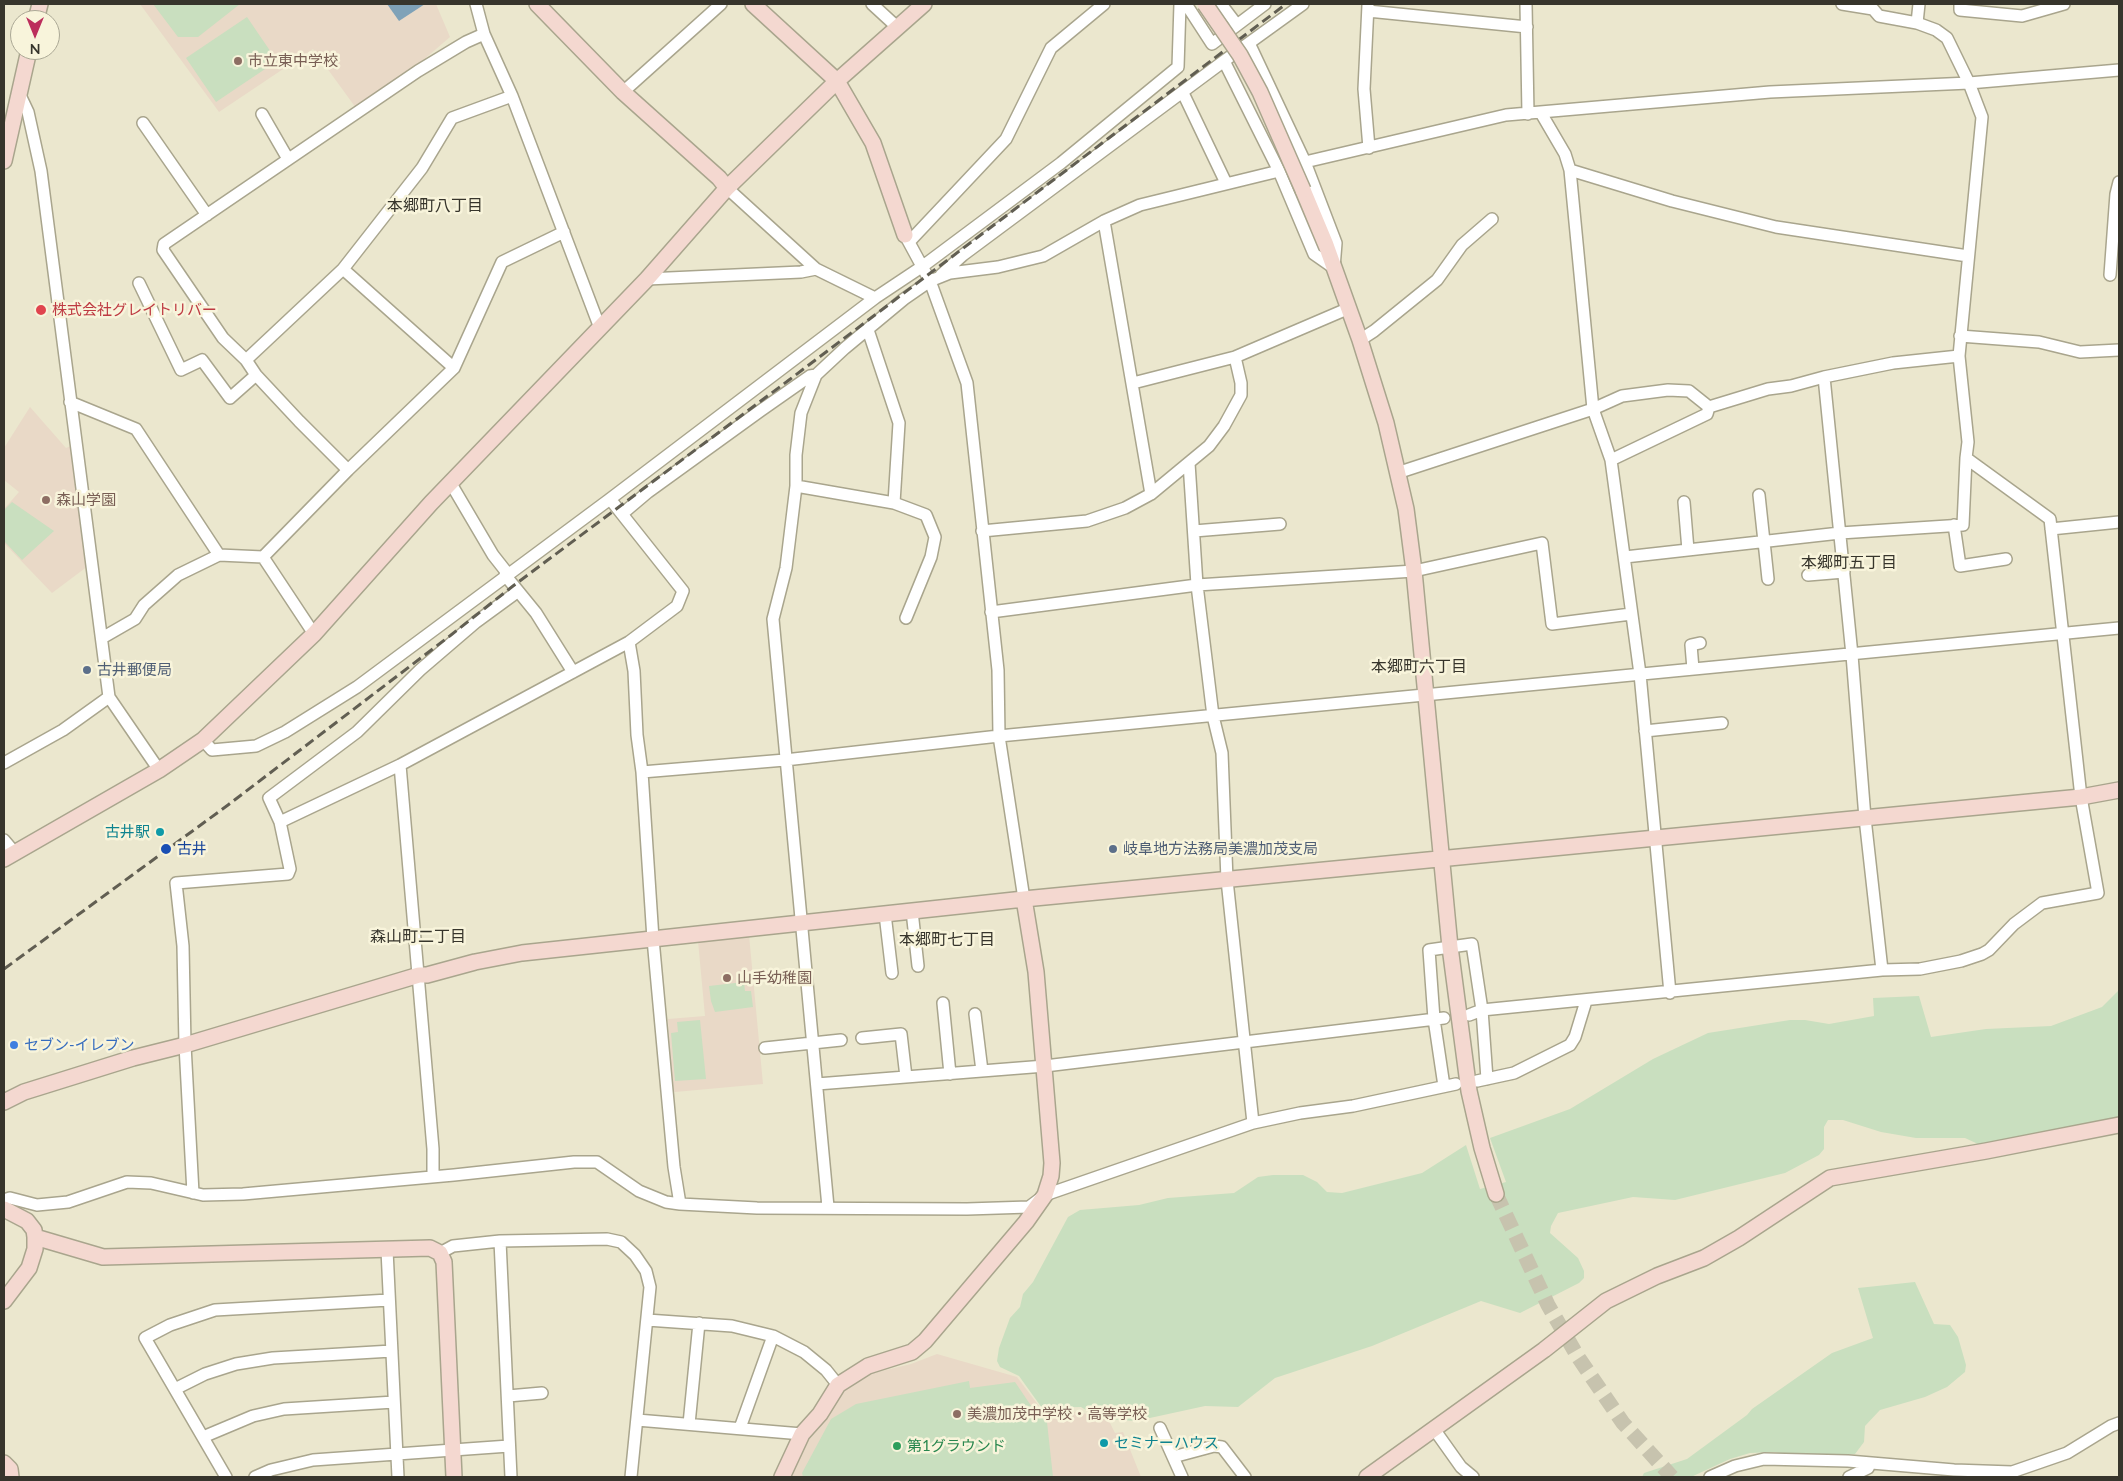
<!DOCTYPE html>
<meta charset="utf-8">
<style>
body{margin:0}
#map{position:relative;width:2123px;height:1481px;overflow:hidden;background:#ebe7ce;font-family:Lato,sans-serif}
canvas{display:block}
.frame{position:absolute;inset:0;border:5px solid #37352c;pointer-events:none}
.north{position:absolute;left:10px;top:10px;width:50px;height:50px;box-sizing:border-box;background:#f8f4db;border:1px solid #aba895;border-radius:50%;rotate:180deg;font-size:14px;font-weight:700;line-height:20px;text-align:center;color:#37352c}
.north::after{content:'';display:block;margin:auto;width:18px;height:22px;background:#bc2e5c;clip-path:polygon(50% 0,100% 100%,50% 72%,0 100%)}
</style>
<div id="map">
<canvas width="2123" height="1481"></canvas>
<div class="frame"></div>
<div class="north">N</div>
</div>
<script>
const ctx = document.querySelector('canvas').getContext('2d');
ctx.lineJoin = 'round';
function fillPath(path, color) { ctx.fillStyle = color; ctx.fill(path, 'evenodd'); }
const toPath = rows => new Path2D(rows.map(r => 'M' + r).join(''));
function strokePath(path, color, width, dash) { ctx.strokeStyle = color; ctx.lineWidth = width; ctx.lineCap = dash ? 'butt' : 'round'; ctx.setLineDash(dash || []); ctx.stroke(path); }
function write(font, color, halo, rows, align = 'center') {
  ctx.font = font + ' Lato,"Noto Sans JP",sans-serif'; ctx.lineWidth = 5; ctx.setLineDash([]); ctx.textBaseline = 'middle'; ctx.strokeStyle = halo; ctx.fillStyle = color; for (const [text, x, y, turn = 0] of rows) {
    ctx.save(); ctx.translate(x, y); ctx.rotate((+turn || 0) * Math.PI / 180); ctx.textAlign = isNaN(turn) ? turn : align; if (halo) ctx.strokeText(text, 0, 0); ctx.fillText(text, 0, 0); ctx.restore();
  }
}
fillPath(toPath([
 [140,4,436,4,450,37,407,74,356,108,313,49,219,112],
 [30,407,66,448,73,445,88,566,52,593,4,543,4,509,19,492,4,480,4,448],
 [749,935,763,1084,675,1092,672,1091,668,1019,705,1016,698,941],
 [937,1354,1017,1377,1042,1410,1068,1411,1107,1417,1115,1433,1123,1432,1141,1477,789,1477,799,1454,844,1390,865,1375,911,1364]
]), '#e9d9c7');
fillPath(toPath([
 [153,4,240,4,198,37,178,37],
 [247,17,277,61,216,102,186,58],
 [12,502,54,531,22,560,4,541,4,510],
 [744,982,745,991,751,991,753,1007,715,1012,711,1001,709,986],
 [2119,990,2119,1123,1983,1149,1978,1144,1965,1138,1916,1138,1881,1132,1843,1120,1828,1120,1824,1127,1824,1149,1819,1155,1785,1173,1675,1200,1633,1197,1558,1213,1551,1226,1550,1233,1578,1258,1584,1271,1584,1278,1579,1283,1520,1313,1481,1301,1372,1346,1275,1378,1238,1407,1205,1406,1136,1421,1107,1419,1094,1415,1081,1407,1042,1408,1019,1376,1000,1367,997,1361,999,1348,1010,1318,1020,1307,1023,1294,1033,1282,1068,1217,1080,1210,1139,1205,1168,1198,1234,1193,1258,1177,1273,1175,1303,1175,1317,1182,1327,1192,1342,1193,1422,1173,1466,1145,1480,1189,1506,1182,1490,1138,1570,1109,1653,1059,1708,1033,1790,1020,1805,1020,1829,1024,1874,1016,1873,998,1919,996,1931,1037,1986,1029,2051,1026,2102,1007],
 [700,1020,706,1079,675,1081,671,1033,678,1032,677,1022],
 [1915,1282,1934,1324,1950,1325,1958,1337,1966,1365,1965,1372,1947,1387,1925,1397,1880,1410,1865,1426,1864,1442,1855,1454,1790,1455,1774,1452,1750,1453,1730,1459,1691,1477,1642,1477,1644,1473,1687,1459,1747,1415,1752,1409,1832,1353,1873,1338,1858,1288],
 [969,1381,970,1388,1015,1382,1036,1413,1046,1413,1053,1477,803,1477,802,1473,831,1419,856,1404]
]), '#c9dfbf');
fillPath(toPath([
 [387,4,425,4,399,21]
]), '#7fa2b8');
strokePath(toPath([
 [1496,1194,1548,1305,1578,1357,1623,1423,1672,1477]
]), '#c7c3ae', 15, [15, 8]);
const street = toPath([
 [476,4,484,34,512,96,600,328],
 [872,4,897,27],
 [1186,4,1212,44,1265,4],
 [1221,4,1237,25],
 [1526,4,1528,114],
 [1960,4,1960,10,2022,16,2064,4],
 [1368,5,1364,89,1369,148],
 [1368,11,1527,27],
 [1917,23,1919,4],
 [1249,43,1305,162,1336,243,1334,268,1314,254,1279,171,1224,61,1249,43],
 [1249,43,1303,4],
 [623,92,721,4],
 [19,93,28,112,41,171,109,697,159,770],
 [1183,93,1226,183],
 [1541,113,1565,154,1570,170,1593,409,1611,460,1640,674,1670,993],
 [262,114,288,159],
 [143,123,207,215],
 [1305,162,1506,115,1770,92,1969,83,2119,70],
 [1570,170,1672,201,1776,227,1968,256],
 [727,188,816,269,875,298],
 [1104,221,1151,494],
 [905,235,930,281,967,383,998,670,999,736,1024,899],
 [909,242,1006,139,1051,48,1104,4],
 [343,269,422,168,452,118,512,96],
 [941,275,963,255,1224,61],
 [2110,275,2116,194,2119,182],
 [647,279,801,272,816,269],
 [139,283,181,370,202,360,230,398,256,375],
 [868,330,899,423,894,503],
 [1960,336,2039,342,2080,352,2119,350],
 [1360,340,1374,331,1437,280,1462,245,1492,219],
 [246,360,343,269,454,368],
 [1824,377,1852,655,1865,818,1882,970],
 [1133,383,1235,357,1347,309],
 [70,402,136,429,219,555],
 [1611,460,1707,414,1709,407],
 [1189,463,1197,585,1213,716,1222,753,1227,880,1253,1123],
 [348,470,299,421,256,375,246,360,223,338,163,250,164,244,418,71,466,42,484,34],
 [1397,473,1593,409,1622,396,1668,390,1689,391,1709,407,1768,389,1791,386,1824,377,1893,363,1959,356],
 [450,482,493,555,508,574],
 [796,486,894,503,926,515,935,537,931,557,906,618],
 [1759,495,1768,579],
 [1684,502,1688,550],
 [622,514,648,492,760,411,810,376,816,375],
 [1954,525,1960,566,2006,559],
 [2051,529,2119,522],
 [982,531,1087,521,1125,508,1151,494,1209,446,1224,426,1241,395,1241,383,1235,357],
 [1194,531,1280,524],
 [263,557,314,634],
 [1625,557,1840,533,1963,525,1966,458],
 [505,575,536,613,573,672],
 [1808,575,1844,572],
 [991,612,1197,585,1414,571,1542,543,1552,624,1631,614],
 [102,638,135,619,144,605,178,575,219,555,263,557,348,470,454,368,502,262,564,232],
 [629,642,634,671,637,735,642,772,653,939,674,1167,680,1204],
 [1693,669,1691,645,1700,643],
 [1645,731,1722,723],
 [203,740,212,750,256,746,285,732,357,687,610,499,875,298,923,266,1061,163,1178,67,1180,4],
 [4,763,63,730,109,697],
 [400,765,433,1149,433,1176],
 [642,772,785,760,999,736,2119,628],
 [280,822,269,798,357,732,420,670,476,622,517,592],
 [4,840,15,853],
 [912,911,918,966],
 [885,914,892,973],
 [943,1003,950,1074],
 [975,1014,982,1071],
 [1469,1015,1482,1010,1882,970,1920,969,1961,961,1982,954,1989,950,2014,924,2042,903,2098,893,2081,797,2050,519,1966,458,1968,442,1959,356,1982,117,1969,83,1947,38,1936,30,1917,23,1879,16,1873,9,1842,4],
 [862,1038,901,1034,906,1077],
 [765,1048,841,1040],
 [1477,1081,1514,1073,1570,1045,1575,1037,1586,1001],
 [817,1084,1045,1066,1444,1018],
 [1444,1086,1434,1019,1429,950,1450,947,1472,944,1482,1010,1487,1079],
 [193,1193,185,1045,183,946,176,883,288,874,290,869,280,822,400,765,629,642,677,606,683,591,610,499],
 [4,1200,10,1198,37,1205,68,1202,127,1182,151,1183,203,1195,243,1194,454,1175,574,1162,597,1162,639,1191,666,1202,680,1204,757,1208,967,1209,1029,1207,1045,1195,1253,1123,1300,1113,1353,1106,1456,1084],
 [828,1207,773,619,786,568,796,486,796,455,801,413,816,375,845,348,904,299,930,281,950,273,998,267,1043,256,1104,221,1140,205,1279,171],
 [500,1241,511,1477],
 [387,1250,398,1477],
 [440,1253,453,1246,500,1241,607,1239,621,1242,635,1255,646,1271,650,1287,631,1477],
 [647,1320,732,1326,773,1336,804,1352,826,1370,838,1385],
 [175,1389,205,1374,236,1364,273,1358,392,1351],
 [508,1396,542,1393],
 [637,1420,802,1434],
 [689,1424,699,1323],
 [740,1428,773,1336],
 [1160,1428,1182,1477],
 [1434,1429,1461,1467,1473,1477],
 [203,1437,253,1416,284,1409,394,1402],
 [1173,1457,1214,1446,1222,1447,1245,1477],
 [226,1477,145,1338,170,1325,215,1310,389,1300],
 [255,1477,271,1470,313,1460,509,1446],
 [1710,1477,1735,1466,1764,1459,1848,1461,1954,1470,2012,1472,2067,1453,2111,1426,2119,1423],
 [1849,1477,1868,1468,1870,1464]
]);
const secondary = toPath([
 [537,4,623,92,719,178,727,188],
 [753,4,837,81,873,143,905,235],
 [36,20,40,4],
 [4,161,29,50],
 [1303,190,1326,245,1360,340,1386,423,1406,509,1414,571,1450,947,1469,1091,1482,1148,1496,1194],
 [4,859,159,770,203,740,314,634,431,503,647,279,727,188,837,81,924,4],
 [4,1102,24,1092,133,1058,185,1045,419,975,427,975,475,962,522,953,1024,899,2081,797,2119,790],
 [4,1209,27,1221,34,1230,35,1237,35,1249,29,1268,4,1301],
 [35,1237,103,1257,430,1248,440,1253,444,1262,454,1477],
 [4,1463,10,1469,11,1477],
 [782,1477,802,1434,820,1414,838,1385,868,1366,912,1352,925,1341,1026,1222,1045,1195,1051,1176,1052,1163,1036,972,1024,899],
 [1367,1477,1544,1350,1606,1301,1657,1276,1704,1258,1739,1238,1830,1178,1986,1151,2119,1125]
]);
strokePath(street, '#a9a58d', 14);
strokePath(secondary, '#a9a58d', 18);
strokePath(street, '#fff', 11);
strokePath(secondary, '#f4d8d0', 15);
strokePath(toPath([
 [4,969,228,805,451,635,513,586,789,380,1286,4]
]), '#615e52', 3, [10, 5]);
const secondaryBridge = toPath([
 [1205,4,1240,55,1260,92,1303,190]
]);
strokePath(secondaryBridge, '#a9a58d', 18, []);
strokePath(secondaryBridge, '#f4d8d0', 15);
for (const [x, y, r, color] of [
 [238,61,5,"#8d6e63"],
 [41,310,6,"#e0444e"],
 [46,500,5,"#8d6e63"],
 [87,670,5,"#5c6f8a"],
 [160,832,5,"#0f9aa8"],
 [166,849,6,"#1a4fb4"],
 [1113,849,5,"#5c6f8a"],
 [727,978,5,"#8d6e63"],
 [14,1045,5,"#3f7fe0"],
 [957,1414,5,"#8d6e63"],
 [1104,1443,5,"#0f9aa8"],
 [897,1446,5,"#2e9e5b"]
]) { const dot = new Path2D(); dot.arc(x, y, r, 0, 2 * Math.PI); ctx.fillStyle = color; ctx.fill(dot); strokePath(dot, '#f8f4db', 2); }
write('15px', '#785e54', '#f8f4db', [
 ["市立東中学校",248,61],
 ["森山学園",56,500],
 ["山手幼稚園",737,978],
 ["美濃加茂中学校・高等学校",967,1414]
], 'left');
write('15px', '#be3a42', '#f8f4db', [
 ["株式会社グレイトリバー",52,310]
], 'left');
write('15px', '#4e5e75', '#f8f4db', [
 ["古井郵便局",97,670],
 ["岐阜地方法務局美濃加茂支局",1123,849]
], 'left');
write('15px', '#0d838f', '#f8f4db', [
 ["古井駅",150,832],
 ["セミナーハウス",1114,1443,"left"]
], 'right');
write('15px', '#164399', '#f8f4db', [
 ["古井",177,849]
], 'left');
write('15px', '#366cbe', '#f8f4db', [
 ["セブン-イレブン",24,1045]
], 'left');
write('15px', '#27864d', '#f8f4db', [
 ["第1グラウンド",907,1446]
], 'left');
write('16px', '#37352c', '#f8f4db', [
 ["本郷町八丁目",435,206],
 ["本郷町五丁目",1849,563],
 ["本郷町六丁目",1419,667],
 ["森山町二丁目",418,937],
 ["本郷町七丁目",947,940]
]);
</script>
